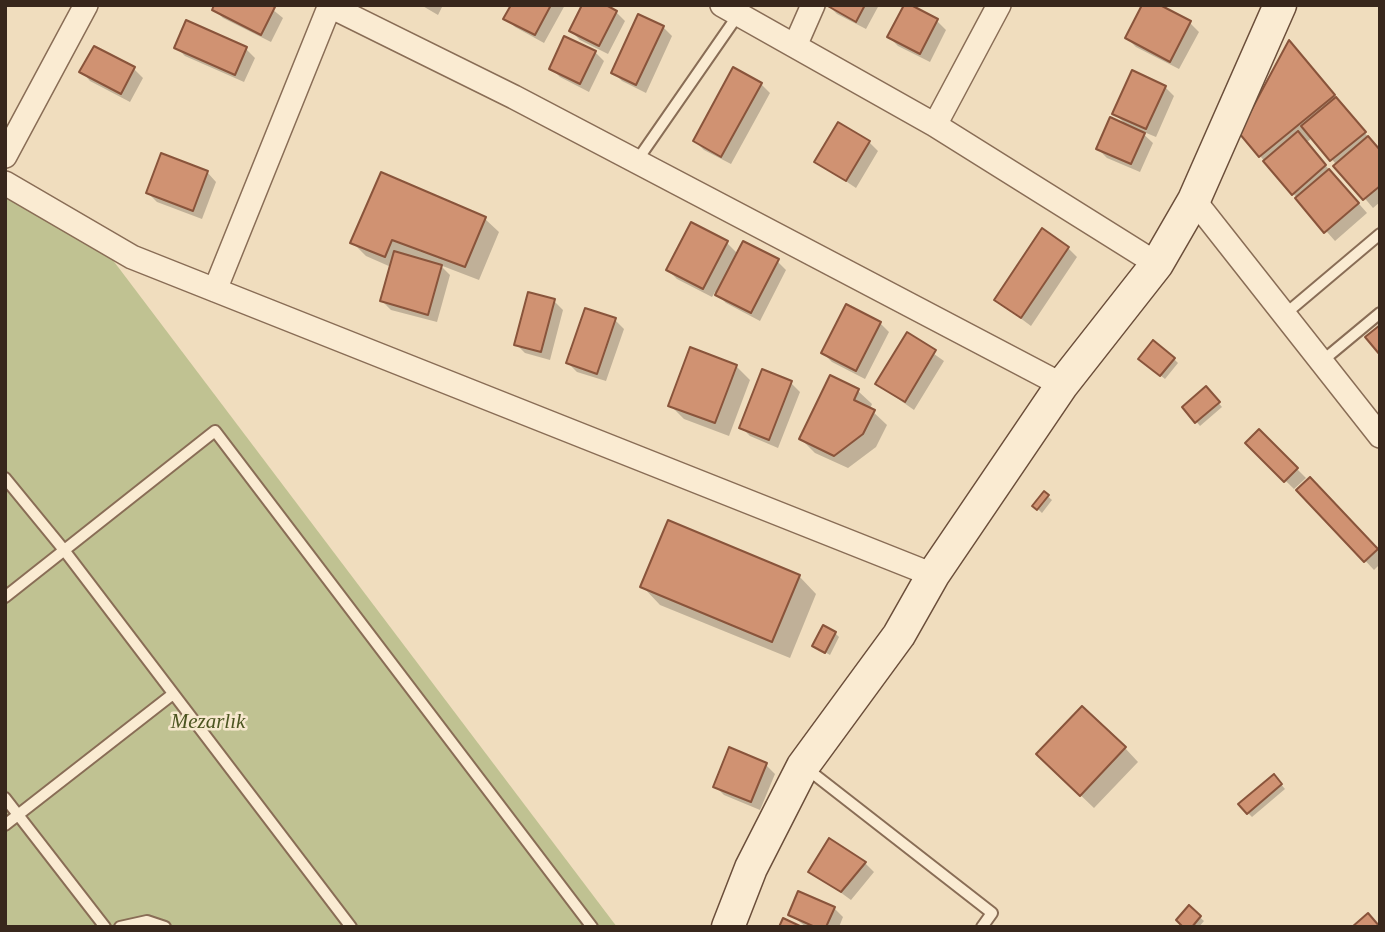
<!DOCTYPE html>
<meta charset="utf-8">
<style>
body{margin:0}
#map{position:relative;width:1385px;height:932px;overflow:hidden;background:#f0ddbe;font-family:"Times New Roman",serif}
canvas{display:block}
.frame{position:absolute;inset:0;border:7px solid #38271c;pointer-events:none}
</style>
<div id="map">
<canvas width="1385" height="932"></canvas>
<div class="frame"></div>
</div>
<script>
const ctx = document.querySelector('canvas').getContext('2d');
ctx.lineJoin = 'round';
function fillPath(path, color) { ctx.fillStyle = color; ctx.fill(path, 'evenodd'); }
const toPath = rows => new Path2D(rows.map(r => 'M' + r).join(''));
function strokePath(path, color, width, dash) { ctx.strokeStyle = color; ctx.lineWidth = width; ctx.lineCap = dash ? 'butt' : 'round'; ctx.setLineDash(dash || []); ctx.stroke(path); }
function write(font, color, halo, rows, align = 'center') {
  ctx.font = font + ' "Times New Roman",serif'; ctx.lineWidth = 5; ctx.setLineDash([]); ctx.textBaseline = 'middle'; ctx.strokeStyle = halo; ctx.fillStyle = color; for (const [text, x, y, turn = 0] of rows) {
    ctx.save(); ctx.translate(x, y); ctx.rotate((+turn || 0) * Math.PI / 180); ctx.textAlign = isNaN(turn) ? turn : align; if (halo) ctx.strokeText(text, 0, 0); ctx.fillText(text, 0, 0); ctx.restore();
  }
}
fillPath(toPath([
 [5,184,106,251,617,927,5,927]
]), '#c0c292');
fillPath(toPath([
 [267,5,283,18,271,42,223,18,214,9],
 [421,5,443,5,438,15],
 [513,5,565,5,544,43,515,27,506,18],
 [828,5,879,5,866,29,837,14],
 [616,12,625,21,608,54,580,40,571,31],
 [937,21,946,30,930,62,898,46,889,37],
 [187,22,246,49,255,58,244,82,185,56,176,47],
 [1190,23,1199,32,1179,69,1136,47,1127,38],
 [663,27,672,36,646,93,622,81,613,72],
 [1290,43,1380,151,1380,202,1373,208,1313,137,1306,143,1367,213,1335,241,1260,156],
 [595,52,604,61,589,92,560,77,551,68],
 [134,69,143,78,130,102,90,81,82,72],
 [761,84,770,93,731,164,704,150,695,141],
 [1165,87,1174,96,1156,137,1139,130,1153,143,1140,172,1107,158,1098,149,1127,126,1114,113],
 [869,142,878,151,856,188,817,162],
 [207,172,216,182,202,219,157,202,148,193],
 [382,174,485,219,499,232,479,280,440,265,450,275,437,322,391,310,382,301,391,267,366,256,352,242],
 [727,243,738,254,777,261,786,270,760,321,726,303,715,292,712,297,677,279,668,270],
 [1068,248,1077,257,1031,326,996,300],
 [554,301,563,310,550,360,525,353,516,344],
 [615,320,624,329,606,381,577,372,568,363],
 [880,323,889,332,865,379,832,362,823,353],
 [907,335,944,361,914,410,877,384],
 [1174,359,1178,363,1165,379,1144,362],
 [736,366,750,380,729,436,684,419,670,405],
 [791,383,800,392,778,448,750,436,741,427],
 [1206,389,1222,407,1200,426,1184,407],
 [858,391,872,404,870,409,887,425,876,447,848,468,815,453,801,439],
 [1259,431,1306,478,1294,489,1247,443],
 [1310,479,1380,552,1380,564,1374,570,1299,490],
 [1044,493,1052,500,1042,513,1035,506],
 [799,576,816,594,790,658,660,605,643,587],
 [835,633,839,637,830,655,814,646],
 [1125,748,1138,762,1094,808,1052,768],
 [730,750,766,765,775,774,760,810,724,795,715,786],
 [1274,776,1285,789,1252,817,1248,813],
 [865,863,874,872,851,900,811,871],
 [834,908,843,917,839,927,806,927,790,914],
 [1189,908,1204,921,1199,927,1186,927]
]), '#0003');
const building = toPath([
 [214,5,271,5,275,7,261,35,212,10,214,5],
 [511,5,551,5,535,35,503,19,511,5],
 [582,5,606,5,617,11,599,46,569,31,582,5],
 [826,5,865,5,856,22,826,5],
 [904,5,911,5,938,19,920,54,887,37,904,5],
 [1142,5,1160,5,1191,21,1170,62,1125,38,1142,5],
 [638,14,664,26,636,85,611,73,638,14],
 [186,20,247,47,235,75,174,48,186,20],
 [564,36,596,51,580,84,549,69,564,36],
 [1289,40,1335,95,1259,157,1239,133,1289,40],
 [94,46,135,67,121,94,79,72,94,46],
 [733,67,762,83,721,157,693,141,733,67],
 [1132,70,1166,86,1146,129,1112,114,1132,70],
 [1336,97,1366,132,1330,161,1301,126,1336,97],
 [1110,117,1145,133,1131,164,1096,149,1110,117],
 [838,122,870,141,846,181,814,162,838,122],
 [1298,131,1326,165,1292,195,1263,161,1298,131],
 [1368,136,1380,150,1380,186,1363,200,1333,166,1368,136],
 [161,153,208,171,193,211,146,193,161,153],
 [1329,169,1359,203,1324,233,1295,198,1329,169],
 [381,172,486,217,465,267,392,240,385,257,350,243,381,172],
 [691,222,728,241,703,289,666,270,691,222],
 [1042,228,1069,247,1021,318,994,300,1042,228],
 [743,241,779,259,751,313,715,295,743,241],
 [394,251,442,265,428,315,380,301,394,251],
 [528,292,555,299,541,352,514,345,528,292],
 [846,304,881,322,856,371,821,353,846,304],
 [585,308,616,318,597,374,566,363,585,308],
 [1380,325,1380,355,1365,337,1380,325],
 [907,332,936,350,905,402,875,384,907,332],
 [1153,340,1175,358,1160,376,1138,359,1153,340],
 [690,347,737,365,715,423,668,406,690,347],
 [762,369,792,381,769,440,739,428,762,369],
 [830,375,859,389,854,400,875,410,863,434,834,456,799,439,830,375],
 [1206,386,1220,402,1195,423,1182,407,1206,386],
 [1259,429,1298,468,1284,482,1245,443,1259,429],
 [1310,477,1378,549,1364,562,1296,490,1310,477],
 [1044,491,1049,495,1037,510,1032,506,1044,491],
 [668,520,800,575,772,642,640,587,668,520],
 [823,625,836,632,825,653,812,646,823,625],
 [1082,706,1126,747,1080,796,1036,754,1082,706],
 [729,747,767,763,751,802,713,787,729,747],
 [1274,774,1282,784,1247,814,1238,804,1274,774],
 [829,838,866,862,841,892,808,872,829,838],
 [798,891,835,907,826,927,815,927,788,915,798,891],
 [1189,905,1201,916,1192,927,1183,927,1176,920,1189,905],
 [1368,913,1380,927,1352,927,1368,913],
 [783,918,802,927,779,927,783,918]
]);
fillPath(building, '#d09272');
strokePath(building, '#89543b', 2);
const lane = toPath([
 [636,162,738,15],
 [1284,315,1380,234],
 [1321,362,1380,313],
 [5,478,64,550,351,927],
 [5,597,215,431,592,927],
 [806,768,992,913,982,927],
 [5,798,105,927],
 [5,825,173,694],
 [120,927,147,921,165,927]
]);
const street = toPath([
 [722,5,935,125,1157,264],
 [330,6,514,97,1062,385],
 [795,46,813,5],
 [935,125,999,5],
 [5,156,86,5],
 [5,183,132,257,933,575],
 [1194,200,1380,436],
 [215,290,330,5]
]);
const secondary = toPath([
 [728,927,751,868,803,766,899,635,933,575,1062,385,1157,264,1194,200,1280,5]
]);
strokePath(lane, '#896d56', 14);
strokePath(street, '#896d56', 26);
strokePath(secondary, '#6b4e3a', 35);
strokePath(lane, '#faebd2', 10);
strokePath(street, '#faebd2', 23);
strokePath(secondary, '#faebd2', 32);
write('italic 21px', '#4c5521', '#f7e8ce', [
 ["Mezarlık",208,722]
]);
</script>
